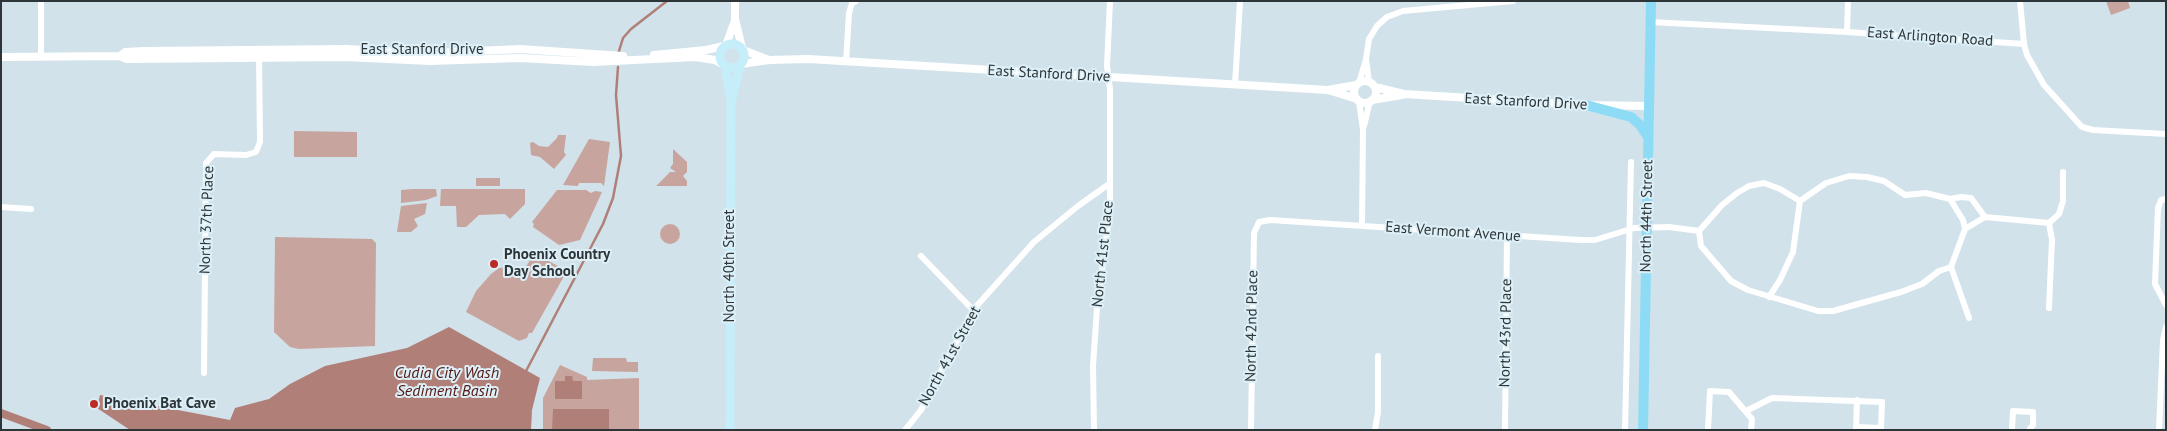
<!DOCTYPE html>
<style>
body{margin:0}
#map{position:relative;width:2167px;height:431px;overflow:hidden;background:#d1e2ea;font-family:"PT Sans",sans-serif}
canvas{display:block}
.frame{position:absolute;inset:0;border:2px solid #2e3538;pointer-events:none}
</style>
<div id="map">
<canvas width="2167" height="431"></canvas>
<div class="frame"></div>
</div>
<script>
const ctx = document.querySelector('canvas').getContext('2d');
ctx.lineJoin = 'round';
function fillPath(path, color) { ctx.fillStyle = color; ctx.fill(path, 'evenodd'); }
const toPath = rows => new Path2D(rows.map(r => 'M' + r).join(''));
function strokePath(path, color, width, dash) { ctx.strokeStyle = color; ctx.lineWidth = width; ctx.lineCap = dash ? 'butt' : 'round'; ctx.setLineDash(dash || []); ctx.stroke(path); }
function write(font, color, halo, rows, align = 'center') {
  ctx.font = font + ' "PT Sans",sans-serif'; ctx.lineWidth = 4; ctx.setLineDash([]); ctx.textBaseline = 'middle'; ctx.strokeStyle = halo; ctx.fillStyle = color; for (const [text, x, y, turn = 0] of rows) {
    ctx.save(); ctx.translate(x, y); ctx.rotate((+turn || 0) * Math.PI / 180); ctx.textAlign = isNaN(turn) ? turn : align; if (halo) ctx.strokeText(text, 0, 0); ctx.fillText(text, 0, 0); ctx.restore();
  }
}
fillPath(toPath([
 [2106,1,2128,1,2130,8,2111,15],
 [294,131,357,132,357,157,294,157],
 [558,135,566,135,564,152,566,155,554,169,540,157,531,155,530,143,533,142,539,146,548,147,557,138],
 [589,139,610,142,604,186,601,183,579,183,578,186,563,185],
 [673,149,687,162,687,172,683,176,687,181,687,186,656,186,670,172,676,172,670,168,673,164],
 [476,178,500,178,500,186,476,186],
 [413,189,436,189,437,196,426,200,401,203,401,190],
 [441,189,525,189,525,204,510,219,505,214,479,215,466,227,457,227,456,206,440,206],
 [557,190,586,190,591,193,595,191,602,192,580,240,559,245,533,227,534,224,532,222],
 [427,203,425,214,414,219,418,226,411,232,397,232,401,206],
 '660 234a10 10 0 1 1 20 0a10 10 0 1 1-20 0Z',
 [275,237,372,239,376,243,375,346,299,349,290,347,274,332],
 [534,253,567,271,532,333,529,333,527,338,519,341,466,312,476,291,491,274,499,268,515,267,533,272,526,267],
 [593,358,626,358,627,362,638,362,638,372,592,371],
 [560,365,587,377,587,380,639,378,639,430,543,430,543,398]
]), '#c8a49f');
fillPath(toPath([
 [449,327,540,378,532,410,531,430,130,430,97,408,100,395,230,420,235,408,269,399,290,384,325,366,407,348],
 [565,376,572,376,573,381,582,381,582,399,555,399,555,381,565,381],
 [553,409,609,409,609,430,552,430]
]), '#b07f78');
strokePath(toPath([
 [619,51,623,38,631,29,667,1],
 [525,373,603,224,613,198,621,156,616,95,618,67]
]), '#b07f78', 2.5);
strokePath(toPath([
 [1,413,47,430]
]), '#b07f78', 8);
strokePath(toPath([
 [2020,1,2024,44],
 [1650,22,1847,32,2024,44,2027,55,2044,85,2082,127,2093,130,2166,134],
 [1847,32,1848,1],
 [41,57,41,1],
 [846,62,849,13,852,3,856,1],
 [1369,82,1366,59,1369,39,1377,26,1387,17,1403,11,1513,1],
 [1359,83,1366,59],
 [1235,85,1240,1],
 [1359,101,1363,130,1362,226],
 [1364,126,1370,101],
 [1950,199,1961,197,1971,198,1985,217],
 [2166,199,2161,200,2158,208,2155,284,2166,305],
 [1,207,31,209],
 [1965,229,1985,217,2049,223],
 [1699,231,1722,205,1737,193,1749,186,1764,183,1780,189,1800,201,1826,183,1849,176,1867,177,1884,181,1905,195,1926,193,1950,199,1963,220,1965,229,1951,267,1969,318],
 [1699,231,1701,246,1731,281,1748,290,1818,311,1833,311,1901,292,1922,284,1939,271,1951,267],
 [921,256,973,310],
 [1769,297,1780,280,1793,252,1800,201],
 [2049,308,2052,240,2049,223,2059,214,2063,201,2063,172],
 [204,373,206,163,214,154,246,155,256,152,260,142,259,53],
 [1746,411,1772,398,1882,402,1881,428,1856,427],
 [1856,429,1857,400],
 [905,430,921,410,973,310,1034,242,1078,206,1109,184],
 [1094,430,1093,366,1097,308,1110,209,1110,89,1107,66,1110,1],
 [1251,430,1254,233,1259,222,1270,220,1581,240,1595,240,1634,228,1669,227,1699,231],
 [1375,430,1378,412,1378,356],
 [1505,430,1507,235],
 [1625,430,1631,162],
 [1708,430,1710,391,1729,392,1752,419,1751,430],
 [2012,430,2013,411,2033,412,2033,425,2029,430],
 [2159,430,2163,340,2166,327]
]), '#fff', 6);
strokePath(toPath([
 [735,1,735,19,742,48],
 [726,45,734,23],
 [743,50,769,60],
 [654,55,706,50,724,46],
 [120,56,125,52,144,51,345,49,432,53,520,49,623,56],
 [1,57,120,56,126,59,345,57,430,61,520,58,593,62,695,57,715,60,722,64],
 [741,64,769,60,808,59,1328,90,1357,99],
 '1354 92a11 11 0 1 1 22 0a11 11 0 1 1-22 0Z',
 [1375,87,1404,94,1586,105,1649,106],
 [1328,90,1356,85],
 [1372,100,1402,95]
]), '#fff', 8);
strokePath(toPath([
 '720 56a12 12 0 1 1 24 0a12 12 0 1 1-24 0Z',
 [725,66,731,101],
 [730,430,731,103,740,66]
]), '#c6edfa', 9);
strokePath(toPath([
 [1586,105,1631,117,1640,125,1648,137],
 [1643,430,1651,1]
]), '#8ddbf5', 10);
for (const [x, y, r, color] of [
 [494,264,5,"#ba2b26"],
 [94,404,5,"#ba2b26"]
]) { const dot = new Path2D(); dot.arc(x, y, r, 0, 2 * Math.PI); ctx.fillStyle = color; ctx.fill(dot); strokePath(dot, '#def0f7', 2); }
write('15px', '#2e3538', '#def0f7', [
 ["East Arlington Road",1930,37,4],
 ["East Stanford Drive",422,50],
 ["East Stanford Drive",1049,74,3],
 ["East Stanford Drive",1526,102,3],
 ["North 44th Street",1647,216,-89],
 ["North 37th Place",207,220,-88],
 ["East Vermont Avenue",1453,232,4],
 ["North 41st Place",1103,254,-84],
 ["North 40th Street",730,266,-90],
 ["North 42nd Place",1252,326,-89],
 ["North 43rd Place",1506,333,-89],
 ["North 41st Street",950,356,-61]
]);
write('bold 15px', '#2e3538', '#def0f7', [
 ["Phoenix Country",504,255],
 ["Day School",504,272],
 ["Phoenix Bat Cave",104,404]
], 'left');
write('italic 16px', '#531612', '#def0f7', [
 ["Cudia City Wash",447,373],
 ["Sediment Basin",447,391]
]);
</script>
